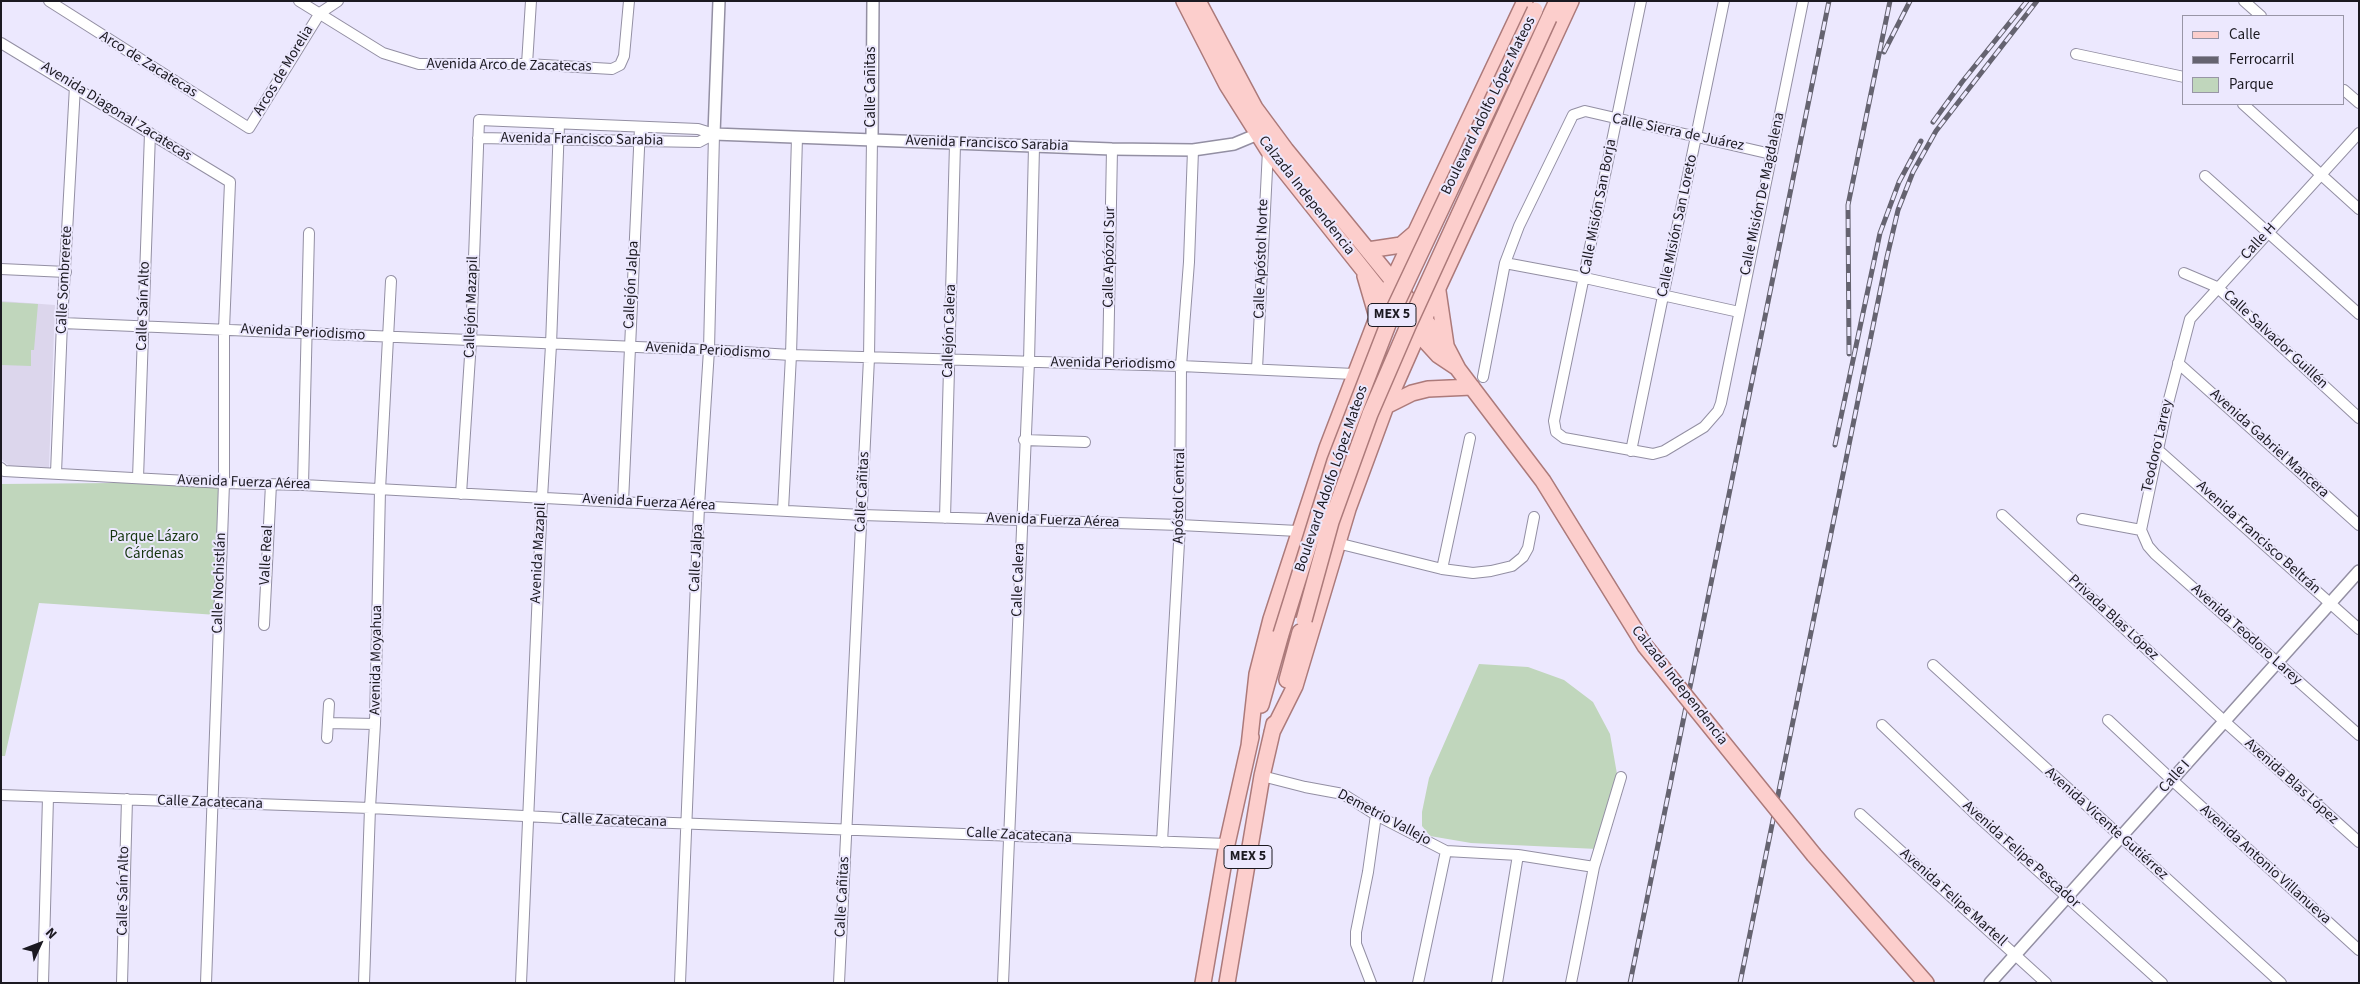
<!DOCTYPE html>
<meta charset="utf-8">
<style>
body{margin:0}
#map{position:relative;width:2360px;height:984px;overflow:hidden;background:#ece8fe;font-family:"Source Sans 3",sans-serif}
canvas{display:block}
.frame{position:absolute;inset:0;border:2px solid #1b1921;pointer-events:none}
.legend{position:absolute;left:2182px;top:15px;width:162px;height:90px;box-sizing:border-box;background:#ece8fe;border:1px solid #9895a6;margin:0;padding:6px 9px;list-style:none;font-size:15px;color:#1b1921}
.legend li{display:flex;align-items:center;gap:10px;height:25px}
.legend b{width:25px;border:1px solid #9895a6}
.north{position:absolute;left:15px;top:919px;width:50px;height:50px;-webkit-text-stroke:4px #ece8fe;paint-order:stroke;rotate:47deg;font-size:14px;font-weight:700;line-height:20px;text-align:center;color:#1b1921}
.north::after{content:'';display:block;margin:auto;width:18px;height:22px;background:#1b1921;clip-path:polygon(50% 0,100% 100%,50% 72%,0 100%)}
</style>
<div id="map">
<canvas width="2360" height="984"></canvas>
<div class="frame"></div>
<ul class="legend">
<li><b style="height:6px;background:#fccecc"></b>Calle</li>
<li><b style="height:6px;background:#656370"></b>Ferrocarril</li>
<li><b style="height:14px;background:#c0d6bc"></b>Parque</li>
</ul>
<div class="north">N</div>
</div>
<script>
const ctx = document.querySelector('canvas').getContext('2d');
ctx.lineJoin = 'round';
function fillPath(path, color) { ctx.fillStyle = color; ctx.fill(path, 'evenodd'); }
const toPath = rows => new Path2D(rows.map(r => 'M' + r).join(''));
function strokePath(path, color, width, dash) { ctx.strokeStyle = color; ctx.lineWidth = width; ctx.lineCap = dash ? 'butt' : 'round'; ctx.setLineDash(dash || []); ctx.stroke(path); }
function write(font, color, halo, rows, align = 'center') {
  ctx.font = font + ' "Source Sans 3",sans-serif'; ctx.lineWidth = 4; ctx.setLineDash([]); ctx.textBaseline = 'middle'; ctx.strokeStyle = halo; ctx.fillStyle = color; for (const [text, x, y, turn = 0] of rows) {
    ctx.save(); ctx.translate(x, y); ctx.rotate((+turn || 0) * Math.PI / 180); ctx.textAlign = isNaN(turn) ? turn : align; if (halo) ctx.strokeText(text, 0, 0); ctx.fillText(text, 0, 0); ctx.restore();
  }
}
fillPath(toPath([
 [1,301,55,305,49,468,11,467,3,461,1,457]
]), '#dcd6ec');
fillPath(toPath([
 [1,302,38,304,34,350,31,350,31,366,1,365],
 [221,482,217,615,39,603,5,756,1,756,1,484],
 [1479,664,1528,667,1564,680,1593,702,1610,734,1617,774,1597,849,1471,843,1430,836,1422,826,1422,812,1429,778]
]), '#c0d6bc');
const minor = toPath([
 [49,1,249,128,320,13,338,1],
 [299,1,383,53,419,64,527,64,612,69,620,65,624,56,629,1],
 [1641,1,1554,421,1556,432,1564,438,1653,454,1664,451,1704,427,1718,411,1721,403,1803,1],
 [2244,1,2261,16],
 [1,43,230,182,224,329,224,483,206,983],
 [2076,54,2184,77],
 [527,64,531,1],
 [2344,90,2359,103],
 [2243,104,2359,209],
 [2359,133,2190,319,2167,407,2141,530,2148,546,2155,554,2359,735],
 [478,138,699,142,714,134],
 [2205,176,2359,314],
 [1505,263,1585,278,1739,312],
 [1,269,66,272],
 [2184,273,2217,287,2359,418],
 [62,323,709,350,791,355,1181,366,1354,374],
 [2178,363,2359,525],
 [1108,364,1112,149],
 [1257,369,1268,150],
 [1483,377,1505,263,1519,226,1573,115,1585,111,1771,154],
 [1024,440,1085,442],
 [2157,449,2359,629],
 [1631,451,1724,1],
 [1,468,4,471,224,483,303,485,862,515,1180,525,1298,531],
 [56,473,62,323,75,86],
 [138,478,150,133],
 [303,485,309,233],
 [461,494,471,341,479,120,698,129,714,134],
 [623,502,640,127],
 [783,510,791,355,797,137],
 [2002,515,2224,721,2359,842],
 [945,518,955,144],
 [2082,519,2141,530],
 [1337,543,1442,569,1473,573,1491,571,1512,566,1523,557,1528,548,1534,517],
 [1442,569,1470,438],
 [264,625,271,484],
 [1933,665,2281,983],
 [2108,720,2172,780,2359,950],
 [328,723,375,724],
 [1882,725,1973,812,2162,983],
 [327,738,329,704],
 [1262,776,1305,787,1343,794,1376,815,1446,851],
 [1,795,370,808,620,821,1227,844],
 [1860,814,2046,983],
 [1162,842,1180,525,1181,366,1189,262,1193,150],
 [43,983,48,797],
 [122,983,127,799],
 [364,983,370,808,375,724,380,490,391,281],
 [521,983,542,498,551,345,559,124],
 [680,983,699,506,709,350,714,134],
 [839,983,869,358,872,139],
 [1003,983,1029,362,1034,147],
 [1371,983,1356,944,1356,932,1368,872,1376,815],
 [1418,983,1446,851,1518,855,1594,867],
 [1497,983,1518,855],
 [1571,983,1594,867,1621,777]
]);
const tertiary = toPath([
 [719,1,714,134,1112,149,1193,150,1234,144,1258,134],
 [872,139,873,1],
 [1990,983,2359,571]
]);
const primary = toPath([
 [1184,1,1227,85,1268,150,1385,297,1438,355,1456,367],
 [1198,1,1255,108,1286,150,1446,346,1458,369,1543,481,1645,646,1666,672],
 [1549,18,1557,1],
 [1368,250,1401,245,1415,233],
 [1365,276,1377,317],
 [1438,291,1446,345],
 [1386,406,1412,393,1428,389,1472,387],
 [1287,680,1300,632],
 [1261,705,1281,634],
 [1272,732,1295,686,1348,509,1386,406,1438,288,1571,1],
 [1249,746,1257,674,1271,619,1327,448,1385,297,1525,1],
 [1814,855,1926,983],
 [1203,983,1227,844,1251,737],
 [1227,983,1262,776,1274,724]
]);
strokePath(minor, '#938fa3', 12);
strokePath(tertiary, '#938fa3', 14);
strokePath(primary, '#ac7a7a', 18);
strokePath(minor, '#fff', 10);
strokePath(tertiary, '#fff', 11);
strokePath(primary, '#fccecc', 15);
const rail = toPath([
 [1884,52,1910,1],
 [1933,122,1962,82,2027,1],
 [1849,354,1848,205,1890,1],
 [1835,445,1880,233,1899,182,1921,141],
 [1630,983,1829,1],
 [1740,983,1887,257,1898,210,1913,172,1936,131,2037,1]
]);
strokePath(rail, '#656370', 5);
strokePath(rail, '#ece8fe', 3, [9]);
const primaryBridge = toPath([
 [1304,620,1331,522,1370,414,1408,326,1549,18],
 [1281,634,1335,461,1394,309,1535,10],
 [1666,672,1814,855]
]);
strokePath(primaryBridge, '#ac7a7a', 18, []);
strokePath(primaryBridge, '#fccecc', 15);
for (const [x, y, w] of [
 [1392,315,48],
 [1248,857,48]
]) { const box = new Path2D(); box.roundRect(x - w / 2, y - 11.5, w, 23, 4); ctx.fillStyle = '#ece8fe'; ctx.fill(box); strokePath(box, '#1b1921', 1); }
write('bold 14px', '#1b1921', null, [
 ["MEX 5",1392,315],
 ["MEX 5",1248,857]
]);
write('15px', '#1b1921', '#ece8fe', [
 ["Arco de Zacatecas",148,65,32],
 ["Avenida Arco de Zacatecas",509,66,1],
 ["Arcos de Morelia",284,71,-59],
 ["Calle Cañitas",872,87,-90],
 ["Boulevard Adolfo López Mateos",1489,106,-64],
 ["Avenida Diagonal Zacatecas",116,112,32],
 ["Calle Sierra de Juárez",1678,133,12],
 ["Avenida Francisco Sarabia",582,140,1],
 ["Avenida Francisco Sarabia",987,144,2],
 ["Calle Misión De Magdalena",1763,194,-78],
 ["Calzada Independencia",1306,196,52],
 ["Calle Misión San Borja",1599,207,-79],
 ["Calle Misión San Loreto",1678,226,-78],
 ["Calle H",2259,242,-47],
 ["Calle Apózol Sur",1110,257,-89],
 ["Calle Apóstol Norte",1262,259,-88],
 ["Calle Sombrerete",65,280,-87],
 ["Callejón Jalpa",632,285,-87],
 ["Calle Saín Alto",144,306,-88],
 ["Callejón Mazapil",472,307,-88],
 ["Callejón Calera",950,331,-88],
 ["Avenida Periodismo",303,333,3],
 ["Calle Salvador Guillén",2275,340,43],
 ["Avenida Periodismo",708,351,3],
 ["Avenida Periodismo",1113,364,1],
 ["Avenida Gabriel Mancera",2269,444,42],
 ["Teodoro Larrey",2158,446,-77],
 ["Boulevard Adolfo López Mateos",1332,479,-71],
 ["Avenida Fuerza Aérea",244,483,2],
 ["Calle Cañitas",863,492,-87],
 ["Apóstol Central",1180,496,-89],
 ["Avenida Fuerza Aérea",649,503,3],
 ["Avenida Fuerza Aérea",1053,521,2],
 ["Avenida Francisco Beltrán",2258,538,42],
 ["Avenida Mazapil",539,553,-87],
 ["Valle Real",267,555,-87],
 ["Calle Jalpa",697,558,-87],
 ["Calle Calera",1019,580,-88],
 ["Calle Nochistlán",220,583,-88],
 ["Privada Blas López",2113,618,43],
 ["Avenida Teodoro Larey",2246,635,42],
 ["Avenida Moyahua",377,660,-89],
 ["Calzada Independencia",1679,686,52],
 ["Calle I",2175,777,-48],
 ["Avenida Blas López",2291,782,42],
 ["Calle Zacatecana",210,803,2],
 ["Demetrio Vallejo",1384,818,28],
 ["Calle Zacatecana",614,821,2],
 ["Avenida Vicente Gutiérrez",2106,824,42],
 ["Calle Zacatecana",1019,836,3],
 ["Avenida Felipe Pescador",2021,855,42],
 ["Avenida Antonio Villanueva",2265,865,42],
 ["Calle Saín Alto",124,891,-89],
 ["Calle Cañitas",843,897,-87],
 ["Avenida Felipe Martell",1953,898,42]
]);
write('15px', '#15350e', '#ece8fe', [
 ["Parque Lázaro",154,538],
 ["Cárdenas",154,555]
]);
</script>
